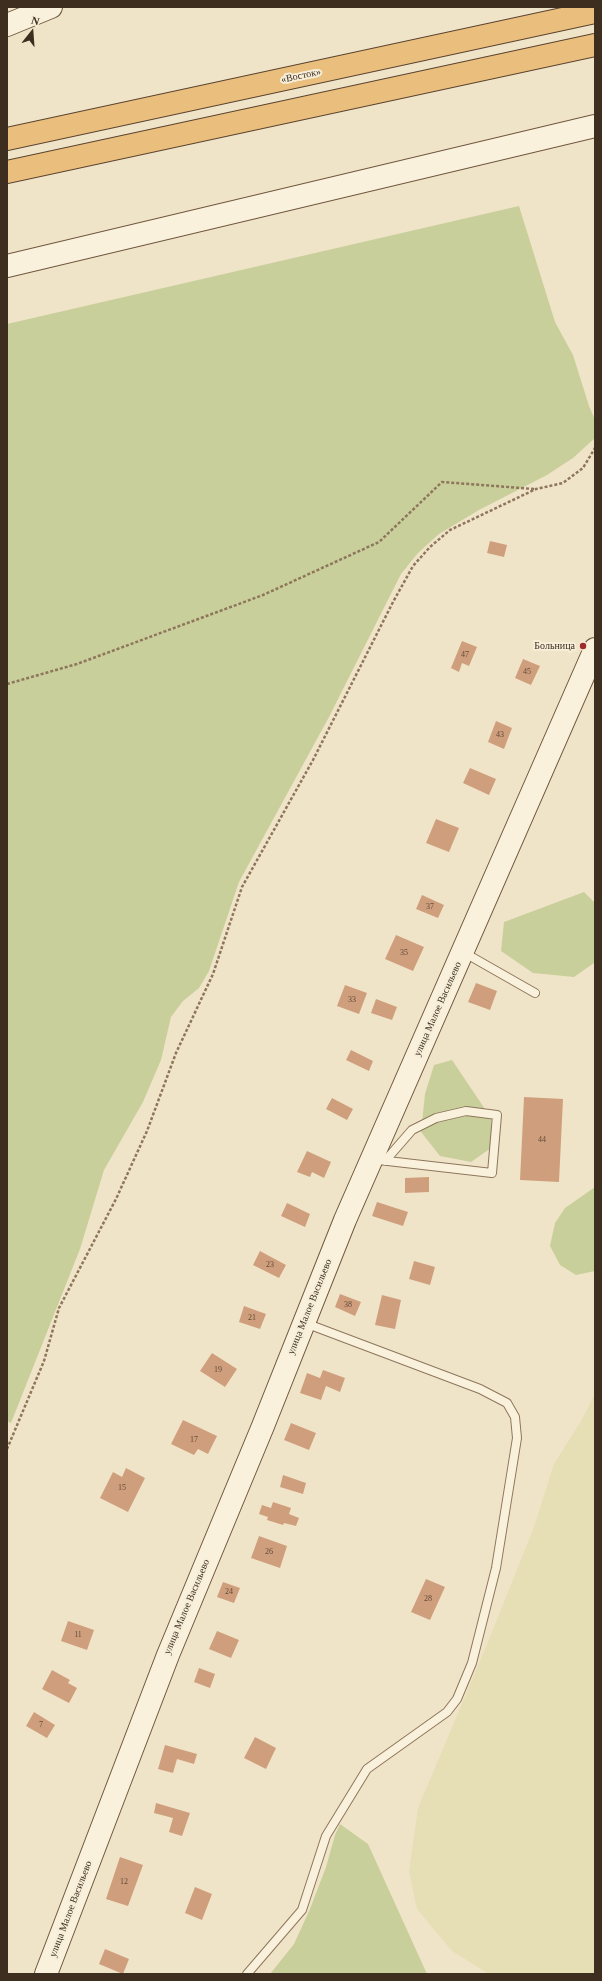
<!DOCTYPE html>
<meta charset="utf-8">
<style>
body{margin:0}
#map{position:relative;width:602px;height:1981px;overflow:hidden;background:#f0e4c8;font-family:"Times New Roman",serif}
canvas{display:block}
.frame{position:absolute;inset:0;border:8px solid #3d2e20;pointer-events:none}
.north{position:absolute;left:12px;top:12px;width:40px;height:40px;-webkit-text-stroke:3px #f7eed8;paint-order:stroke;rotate:17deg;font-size:11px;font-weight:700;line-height:16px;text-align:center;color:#3d2e20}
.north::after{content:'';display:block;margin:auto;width:14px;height:18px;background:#3d2e20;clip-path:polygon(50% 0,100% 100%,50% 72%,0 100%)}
</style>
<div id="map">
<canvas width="602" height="1981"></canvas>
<div class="frame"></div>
<div class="north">N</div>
</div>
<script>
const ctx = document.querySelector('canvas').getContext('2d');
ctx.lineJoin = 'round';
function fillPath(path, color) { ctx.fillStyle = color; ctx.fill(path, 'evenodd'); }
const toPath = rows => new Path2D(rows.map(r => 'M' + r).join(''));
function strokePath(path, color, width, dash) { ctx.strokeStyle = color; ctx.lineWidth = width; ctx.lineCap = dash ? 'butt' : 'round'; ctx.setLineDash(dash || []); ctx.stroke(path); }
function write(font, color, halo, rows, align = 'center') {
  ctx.font = font + ' "Times New Roman",serif'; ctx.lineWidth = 4; ctx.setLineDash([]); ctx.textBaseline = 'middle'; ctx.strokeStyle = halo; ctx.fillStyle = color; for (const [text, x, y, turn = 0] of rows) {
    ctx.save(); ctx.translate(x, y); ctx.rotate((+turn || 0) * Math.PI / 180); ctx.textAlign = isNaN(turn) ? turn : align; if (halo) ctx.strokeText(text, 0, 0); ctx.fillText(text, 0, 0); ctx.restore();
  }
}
fillPath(toPath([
 [595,1394,595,1974,489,1974,452,1951,417,1909,409,1872,418,1808,488,1642,534,1527,554,1464,581,1421]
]), '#e6deb5');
fillPath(toPath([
 [519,206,555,322,573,355,589,406,595,420,595,438,573,458,547,475,479,510,439,534,418,553,401,574,329,717,239,882,209,971,199,988,183,1001,171,1017,161,1060,143,1102,104,1170,80,1249,11,1423,7,1421,7,324],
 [584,892,595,903,594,963,574,977,533,973,501,951,504,922],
 [452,1060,491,1118,491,1148,471,1162,440,1156,421,1132,425,1094,434,1065],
 [595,1187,595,1271,576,1275,560,1265,550,1246,555,1223,565,1208],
 [340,1824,368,1844,427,1974,270,1974,294,1944,310,1909,326,1867,335,1835]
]), '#c9cf9b');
fillPath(toPath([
 [490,541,507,545,504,557,487,553],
 [462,641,477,647,469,666,462,663,459,672,451,668],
 [523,659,540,666,531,685,515,678],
 [496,721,512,728,504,749,488,742],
 [470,768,496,779,489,795,463,783],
 [436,819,459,828,449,852,426,843],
 [422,895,444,905,438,918,416,909],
 [396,935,424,947,413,971,385,959],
 [476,983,497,991,490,1010,468,1002],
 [345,985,367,993,359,1014,337,1006],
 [376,999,397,1007,392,1020,371,1013],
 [351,1050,373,1061,369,1071,346,1060],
 [524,1097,563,1099,559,1182,520,1180],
 [332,1098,353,1109,347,1120,326,1109],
 [307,1151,331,1162,324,1178,312,1172,310,1177,297,1172],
 [429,1177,429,1192,405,1193,405,1178],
 [377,1202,408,1212,403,1226,372,1216],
 [287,1203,310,1214,305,1227,281,1216],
 [260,1251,286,1265,279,1278,253,1265],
 [414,1261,435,1267,430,1285,409,1279],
 [340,1294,361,1302,355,1316,335,1307],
 [382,1295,401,1300,395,1329,375,1325],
 [244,1306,266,1314,260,1329,239,1322],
 [212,1353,237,1369,225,1387,200,1371],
 [323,1370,345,1378,340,1392,326,1386,321,1400,300,1393,307,1373,320,1378],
 [183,1420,217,1436,208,1454,198,1449,194,1455,171,1444],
 [291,1423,316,1433,309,1450,284,1440],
 [126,1468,145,1478,128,1512,100,1498,113,1472,122,1477],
 [283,1475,306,1483,303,1494,280,1487],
 [273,1502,291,1508,289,1514,299,1518,296,1526,284,1523,283,1525,267,1520,268,1517,259,1514,262,1505,271,1508],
 [259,1536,287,1546,280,1568,251,1558],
 [426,1579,445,1587,430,1620,411,1612],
 [223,1582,240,1588,234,1603,217,1597],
 [68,1621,94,1630,87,1650,61,1641],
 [217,1631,239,1640,231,1658,209,1649],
 [199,1668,215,1674,210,1688,194,1682],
 [52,1670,70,1680,68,1683,77,1688,69,1703,42,1689],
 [34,1712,55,1725,47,1738,26,1726],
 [255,1737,276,1748,266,1769,244,1758],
 [165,1745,197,1754,194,1764,177,1759,173,1773,158,1769],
 [156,1803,190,1813,182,1836,169,1832,173,1818,154,1813],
 [120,1857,143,1865,128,1906,106,1899],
 [195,1887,212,1894,202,1920,185,1913],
 [105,1949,129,1959,123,1974,99,1964]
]), '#cf9f7d');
const service = toPath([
 [463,952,535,993],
 [372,1159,379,1160,492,1173,497,1115,466,1111,436,1118,412,1130,385,1161],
 [247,1974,302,1910,326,1836,367,1769,447,1712,457,1699,472,1663,496,1568,517,1438,515,1417,507,1403,480,1389,305,1323]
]);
const secondary = toPath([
 [7,25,51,7],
 [7,266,595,126],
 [46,1974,168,1655,263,1426,345,1220,595,649]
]);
const trunk = toPath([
 [7,139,595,12],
 [7,172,595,45]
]);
strokePath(service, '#8d765c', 10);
strokePath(secondary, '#6f573f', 24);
strokePath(trunk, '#5b4430', 24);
strokePath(toPath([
 [7,684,77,664,263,595,379,542,442,482,534,489],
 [7,1449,44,1361,59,1308,116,1199,147,1131,176,1053,213,974,242,887,313,760,393,602,413,566,430,547,450,530,536,489,563,483,583,468,595,448]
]), '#8d765c', 2.5, [3, 2]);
strokePath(service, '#faf1dc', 8);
strokePath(secondary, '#faf1dc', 22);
strokePath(trunk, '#eabe7c', 22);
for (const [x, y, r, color] of [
 [583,646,4,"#9e2a2b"]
]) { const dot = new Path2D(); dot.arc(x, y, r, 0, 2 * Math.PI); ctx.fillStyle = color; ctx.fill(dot); strokePath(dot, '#f7eed8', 1.5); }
write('8px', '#624a37', null, [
 ["47",465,655],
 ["45",527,672],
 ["43",500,735],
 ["37",430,907],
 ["35",404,953],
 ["33",352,1000],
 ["44",542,1140],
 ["23",270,1265],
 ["38",348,1305],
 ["21",252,1318],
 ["19",218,1370],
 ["17",194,1440],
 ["15",122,1488],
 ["26",269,1552],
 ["24",229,1592],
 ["28",428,1599],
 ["11",78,1635],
 ["7",41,1725],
 ["12",124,1882]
]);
write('10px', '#3d2e20', '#f7eed8', [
 ["«Восток»",301,76,-12],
 ["улица Малое Васильево",438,1009,-66],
 ["улица Малое Васильево",310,1307,-68],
 ["улица Малое Васильево",187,1607,-67],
 ["улица Малое Васильево",71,1909,-69]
]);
write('10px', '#3d2e20', '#f7eed8', [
 ["Больница",575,646]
], 'right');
</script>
